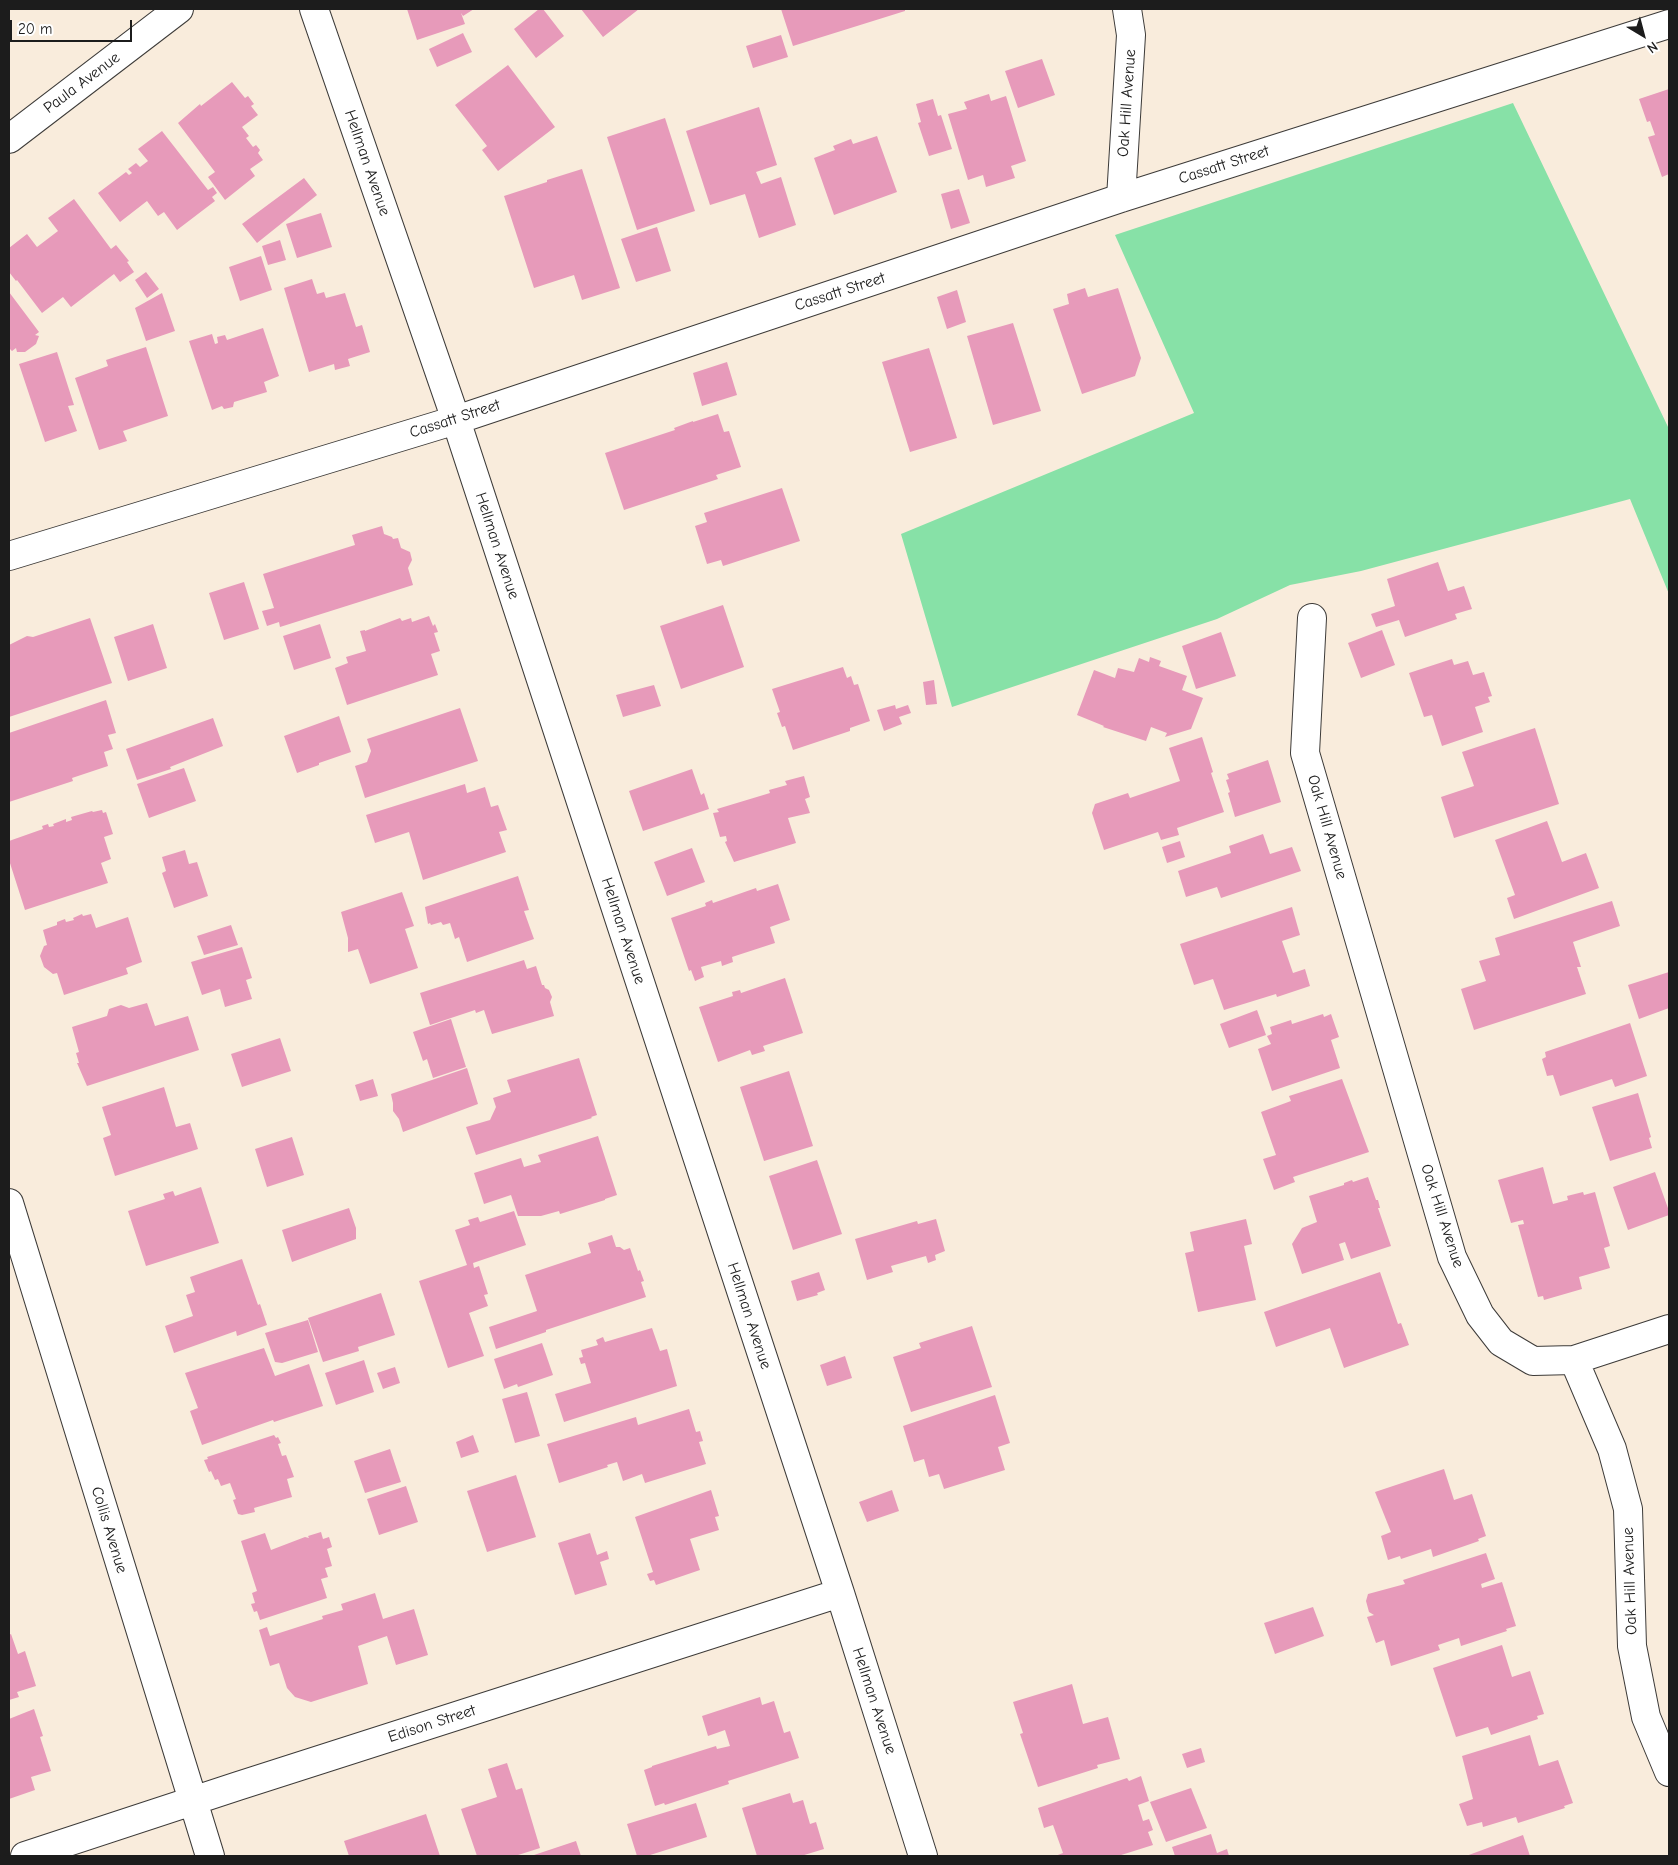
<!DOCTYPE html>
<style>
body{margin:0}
#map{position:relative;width:1678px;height:1865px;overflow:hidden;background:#f9ecdc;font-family:"Comic Neue",sans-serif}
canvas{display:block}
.frame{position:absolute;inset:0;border:10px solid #1c1c1c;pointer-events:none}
.north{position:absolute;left:1618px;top:10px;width:50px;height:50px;-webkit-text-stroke:4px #fff;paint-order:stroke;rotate:143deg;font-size:14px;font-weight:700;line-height:20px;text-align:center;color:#1c1c1c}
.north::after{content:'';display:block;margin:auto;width:18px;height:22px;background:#1c1c1c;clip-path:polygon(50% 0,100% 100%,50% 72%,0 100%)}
.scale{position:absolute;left:10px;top:20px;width:122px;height:22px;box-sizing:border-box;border:2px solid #1c1c1c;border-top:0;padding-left:6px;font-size:15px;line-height:18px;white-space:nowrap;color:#1c1c1c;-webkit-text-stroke:4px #fff;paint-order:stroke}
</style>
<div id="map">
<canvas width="1678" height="1865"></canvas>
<div class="frame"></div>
<div class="north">N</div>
<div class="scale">20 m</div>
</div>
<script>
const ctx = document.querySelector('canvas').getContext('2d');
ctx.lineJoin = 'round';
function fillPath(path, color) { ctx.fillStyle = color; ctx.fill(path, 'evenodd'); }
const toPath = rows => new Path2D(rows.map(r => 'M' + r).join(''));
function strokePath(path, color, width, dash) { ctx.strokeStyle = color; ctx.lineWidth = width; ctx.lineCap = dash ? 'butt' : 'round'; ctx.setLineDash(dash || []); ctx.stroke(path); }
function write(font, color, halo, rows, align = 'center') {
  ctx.font = font + ' "Comic Neue",sans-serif'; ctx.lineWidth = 4.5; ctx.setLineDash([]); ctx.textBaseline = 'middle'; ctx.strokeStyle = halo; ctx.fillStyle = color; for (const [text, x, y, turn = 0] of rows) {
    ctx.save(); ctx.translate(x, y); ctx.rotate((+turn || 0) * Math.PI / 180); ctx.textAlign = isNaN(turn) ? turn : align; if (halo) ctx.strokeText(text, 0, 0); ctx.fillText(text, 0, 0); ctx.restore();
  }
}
fillPath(toPath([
 [1513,103,1669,429,1669,594,1630,499,1361,571,1290,585,1217,619,952,707,901,534,1194,413,1115,235]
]), '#87e1a7');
fillPath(toPath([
 [407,9,474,9,463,16,461,13,465,24,417,40],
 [539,9,543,9,564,36,536,58,514,29],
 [581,9,639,9,603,37],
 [781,9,905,9,905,11,793,46],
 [463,33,472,52,437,67,429,49],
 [781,35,788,57,753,68,746,46],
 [1042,59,1055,95,1018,108,1005,71],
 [508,65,555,127,498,171,482,150,487,146,455,105],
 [232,82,245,98,248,96,254,104,251,106,258,115,242,127,249,136,246,138,253,147,256,145,260,150,258,153,263,160,250,169,255,176,225,200,208,177,215,172,178,123,200,104,201,106],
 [1669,89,1669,174,1662,177,1648,137,1655,135,1650,121,1647,122,1639,99],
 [989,94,991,101,1006,96,1026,161,1011,166,1015,178,986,187,983,175,968,180,948,114,967,109,964,102],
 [933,99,938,116,941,115,952,149,929,156,918,123,921,122,916,104],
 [759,107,777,165,756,172,761,184,781,177,796,225,759,238,745,194,710,205,686,131],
 [665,118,695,211,637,230,607,137],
 [162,131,208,190,213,187,217,193,212,197,215,201,177,230,164,212,158,216,147,201,120,222,98,193,126,172,129,175,132,173,128,169,136,163,140,167,148,161,138,149],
 [877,136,897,192,834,215,814,158,835,150,833,146,851,139,853,144],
 [582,169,620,288,582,300,574,275,534,288,504,196,547,182,547,180],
 [304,178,317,195,257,243,242,224],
 [959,189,970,223,951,229,941,194],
 [74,199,111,249,116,245,129,261,127,262,134,272,120,282,114,274,71,307,63,297,42,313,17,280,16,281,9,272,9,248,27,234,37,247,58,231,48,218],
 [321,213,332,247,297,258,286,224],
 [657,227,671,271,636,282,621,239],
 [280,240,286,260,268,265,262,246],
 [261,256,272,290,240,301,229,267],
 [146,272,159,289,147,298,135,280],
 [312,279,317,294,324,292,326,298,345,293,356,327,362,325,370,352,348,359,350,366,335,370,334,364,309,372,284,288],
 [1085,288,1088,297,1118,288,1141,358,1135,376,1082,394,1053,309,1069,304,1067,294],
 [957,290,966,322,947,329,937,297],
 [9,292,39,332,35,335,39,336,36,344,25,352,17,352,16,348,12,351,9,348],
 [162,293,175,331,146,341,135,308],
 [1013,323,1041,411,993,425,967,336],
 [263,328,279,376,264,382,267,392,234,402,233,407,224,409,222,406,212,410,189,341,212,334,215,344,218,343,217,337,225,335,227,340],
 [146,347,168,416,123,431,127,441,99,450,75,378,108,366,106,360],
 [929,348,957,438,910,452,882,362],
 [57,352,74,405,68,406,77,431,45,442,19,364],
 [727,362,737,395,702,406,693,373],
 [718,414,724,432,729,431,741,467,716,475,718,479,624,510,605,453,675,430,674,428,693,421,693,422],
 [782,488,800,541,723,566,721,560,707,564,695,526,707,522,704,513],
 [382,526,384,534,392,537,393,539,398,538,401,548,410,552,412,560,408,568,413,585,280,627,279,622,267,626,262,611,274,608,263,574,355,545,352,535],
 [1438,562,1448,591,1464,586,1472,609,1455,614,1457,619,1405,637,1399,620,1376,627,1371,614,1395,606,1387,579],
 [244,582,259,629,224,640,209,593],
 [723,605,744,667,681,689,660,626],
 [429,616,433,626,435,624,438,632,434,633,440,651,431,654,438,675,347,705,335,668,348,663,346,657,366,651,360,631,365,630,365,631,400,618,402,621,411,618,412,622],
 [90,618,112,683,9,717,9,645,27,636,33,637],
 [153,624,167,668,128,681,114,637],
 [320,624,331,658,294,670,283,636],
 [1382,630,1395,665,1361,678,1348,643],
 [1221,632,1236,676,1196,689,1182,646],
 [1150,657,1161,661,1159,666,1187,676,1182,690,1203,698,1191,729,1165,737,1167,733,1151,727,1146,741,1103,727,1104,726,1077,715,1094,670,1115,678,1118,668,1134,672,1139,658,1149,662],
 [1452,659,1454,665,1468,661,1473,675,1484,672,1492,696,1488,697,1490,702,1475,707,1483,732,1442,746,1432,715,1424,717,1409,673],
 [843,667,847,678,851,676,854,685,858,684,870,721,850,728,850,731,793,750,785,726,782,727,777,713,780,712,772,689],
 [934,680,937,704,926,705,923,682],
 [654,685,661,706,623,717,616,695],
 [106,700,116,733,108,735,113,749,104,752,108,766,72,778,73,781,9,802,9,733],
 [895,705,896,709,908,705,911,713,899,717,902,724,884,731,877,710],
 [460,708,478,761,365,798,355,766,367,762,371,751,367,739],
 [339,716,351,752,319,763,319,765,297,773,284,736],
 [213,718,223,746,170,767,171,769,137,780,126,749],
 [1535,728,1559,804,1454,838,1441,797,1474,786,1462,752],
 [1202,737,1213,772,1211,773,1224,812,1177,828,1179,835,1161,840,1158,832,1104,850,1092,813,1095,804,1128,793,1130,798,1180,781,1169,748],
 [1268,760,1281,802,1235,817,1228,793,1230,792,1226,780,1229,779,1227,774],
 [184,768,196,801,149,818,137,784],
 [692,769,701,795,704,793,709,809,643,831,629,791],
 [804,776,810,797,805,799,810,813,788,818,796,843,734,862,725,842,727,841,726,836,720,837,713,813,719,812,717,809,770,793,769,790,787,785,785,781],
 [465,784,467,793,485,787,491,807,498,805,507,830,499,832,506,852,423,880,409,832,375,843,366,815],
 [102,810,103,813,106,812,113,834,104,837,111,859,101,863,108,883,25,910,9,860,9,841,43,829,42,826,48,824,49,827,54,826,53,824,66,819,66,822,72,820,71,817,92,811,93,812],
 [1547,821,1562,862,1586,853,1599,888,1514,919,1507,898,1515,895,1495,840],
 [1263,834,1270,854,1292,847,1301,871,1221,898,1217,887,1186,897,1178,871,1231,853,1229,846],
 [1180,841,1185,857,1167,863,1162,847],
 [692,848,705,882,667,896,654,862],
 [185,850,189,864,197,862,208,896,174,908,162,873,166,871,162,857],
 [518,876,529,910,524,911,534,939,467,962,459,937,455,939,450,923,443,925,441,922,431,925,430,923,428,924,425,907],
 [778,884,790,920,770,927,775,943,732,957,733,962,722,966,721,961,701,967,704,977,695,981,691,970,689,971,671,918,706,906,705,903,712,900,713,903,756,888,757,891],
 [402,892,414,926,405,929,418,968,370,984,358,949,348,952,348,938,341,912],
 [1612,901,1620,926,1573,942,1581,967,1577,967,1586,994,1474,1030,1461,989,1486,981,1479,961,1500,955,1495,938],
 [1292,907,1300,935,1282,941,1293,973,1305,969,1310,986,1277,997,1276,994,1224,1010,1213,979,1194,985,1180,944],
 [82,914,83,916,91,914,96,928,128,917,142,962,126,968,128,974,64,995,57,973,53,974,44,967,40,956,44,946,47,945,43,930,57,925,57,922,65,919,66,922,74,920,73,918],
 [231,925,238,945,204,955,197,936],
 [242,947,252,978,246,980,252,999,225,1007,220,989,202,995,191,962],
 [524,960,527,969,536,966,542,985,544,985,545,988,549,990,552,997,550,1002,554,1016,492,1034,484,1010,476,1013,475,1010,430,1025,420,993],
 [1669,972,1669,1008,1639,1019,1628,985],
 [785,978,803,1033,763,1046,765,1051,752,1055,750,1050,718,1062,699,1007,733,996,732,992,740,990,741,993],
 [147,1003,155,1026,188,1016,199,1050,87,1086,77,1063,79,1063,76,1053,79,1052,72,1027,107,1016,109,1009,121,1005,129,1008],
 [1257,1010,1266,1035,1229,1048,1220,1024],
 [1323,1014,1324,1017,1331,1014,1339,1037,1331,1040,1340,1068,1272,1091,1258,1049,1271,1044,1267,1036,1272,1034,1270,1027,1291,1020,1292,1024],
 [451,1019,466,1067,433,1078,427,1059,423,1061,413,1032],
 [1630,1023,1647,1076,1615,1087,1612,1079,1560,1096,1553,1075,1547,1076,1542,1059,1546,1057,1545,1052],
 [280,1038,291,1071,242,1087,231,1054],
 [579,1058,597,1115,591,1117,592,1118,476,1155,466,1127,490,1120,496,1107,493,1098,511,1092,507,1080],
 [467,1068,478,1104,403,1132,399,1119,393,1111,393,1103,391,1094],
 [789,1071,813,1146,764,1161,740,1087],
 [373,1079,378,1096,360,1101,355,1085],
 [1342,1079,1369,1152,1293,1177,1295,1182,1274,1190,1263,1159,1276,1155,1261,1112,1291,1101,1289,1096],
 [164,1087,176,1127,190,1123,198,1149,115,1176,103,1138,111,1135,102,1107],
 [1638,1093,1651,1137,1649,1138,1652,1148,1610,1161,1592,1107],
 [598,1136,617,1195,605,1199,605,1200,560,1214,559,1211,541,1216,518,1216,511,1195,484,1204,474,1173,521,1158,524,1167,541,1162,538,1155],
 [292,1137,304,1175,267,1187,255,1149],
 [817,1160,842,1234,793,1250,769,1176],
 [1543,1167,1553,1204,1568,1200,1567,1196,1583,1192,1584,1195,1595,1192,1610,1246,1604,1248,1610,1268,1579,1277,1582,1289,1544,1300,1543,1296,1538,1297,1518,1225,1524,1224,1523,1220,1511,1223,1498,1180],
 [1655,1172,1669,1211,1669,1215,1628,1230,1613,1187],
 [1368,1177,1376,1200,1378,1200,1380,1208,1378,1208,1391,1246,1351,1259,1345,1242,1339,1244,1344,1260,1302,1274,1292,1244,1302,1228,1317,1222,1309,1196,1344,1185,1344,1183,1352,1180,1353,1182],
 [201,1187,219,1243,146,1266,128,1211,165,1199,163,1194,173,1191,175,1196],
 [349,1208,356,1228,356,1239,292,1262,282,1230],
 [514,1211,526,1245,473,1263,474,1268,479,1266,488,1294,484,1295,488,1306,469,1313,484,1356,448,1368,419,1281,467,1265,455,1230,470,1225,468,1220,478,1217,480,1222],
 [936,1219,945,1251,935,1255,936,1260,928,1263,926,1256,891,1266,893,1272,867,1280,855,1239,917,1221,918,1224],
 [1246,1219,1252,1244,1244,1246,1256,1300,1198,1312,1185,1253,1194,1251,1190,1232],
 [612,1235,616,1247,620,1247,624,1250,630,1248,638,1271,640,1270,644,1281,641,1282,646,1297,546,1330,546,1332,496,1349,489,1327,537,1311,525,1275,591,1253,588,1243],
 [242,1259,258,1305,260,1304,267,1325,237,1336,236,1331,174,1353,165,1326,193,1316,186,1295,195,1292,190,1277],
 [819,1272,825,1290,817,1293,818,1295,797,1301,791,1281],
 [1380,1272,1398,1324,1401,1323,1409,1345,1344,1368,1330,1328,1276,1347,1264,1312],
 [381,1293,395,1335,358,1347,359,1351,323,1362,308,1318],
 [308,1320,318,1352,282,1363,275,1362,265,1333],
 [972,1326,992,1387,911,1412,893,1357,921,1348,919,1343],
 [652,1328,660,1351,667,1349,677,1386,564,1422,555,1394,591,1383,585,1363,581,1364,579,1358,583,1357,581,1350,598,1345,596,1340,603,1337,605,1342],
 [542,1343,553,1375,518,1387,517,1384,504,1389,494,1359],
 [264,1348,275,1376,309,1364,323,1406,274,1422,273,1420,202,1445,190,1411,198,1408,185,1373],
 [845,1356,852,1378,827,1386,820,1365],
 [364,1360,374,1392,336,1405,325,1373],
 [395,1367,400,1383,383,1389,377,1373],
 [527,1392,540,1436,515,1443,502,1399],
 [995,1395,1010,1443,998,1447,1005,1470,944,1489,939,1474,929,1477,924,1459,914,1462,903,1426],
 [689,1409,696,1432,700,1431,703,1441,699,1442,706,1464,645,1483,642,1474,623,1481,617,1462,607,1465,608,1467,559,1483,547,1444,636,1417,638,1425],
 [274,1435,276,1438,278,1437,281,1443,278,1444,282,1456,286,1455,294,1477,287,1479,292,1497,254,1508,255,1512,242,1515,238,1514,233,1500,236,1499,230,1483,221,1486,218,1479,215,1480,211,1471,209,1472,204,1460,208,1459,207,1457],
 [473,1435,479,1452,461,1458,456,1442],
 [390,1449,401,1482,365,1493,354,1461],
 [1444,1469,1454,1500,1472,1494,1486,1536,1478,1539,1479,1541,1433,1557,1431,1549,1401,1559,1400,1556,1388,1560,1381,1536,1391,1532,1375,1492],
 [516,1475,536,1537,487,1552,467,1491],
 [406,1486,418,1522,379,1535,367,1499],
 [711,1490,719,1516,715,1517,719,1530,690,1539,700,1570,656,1585,654,1580,650,1581,647,1574,653,1572,635,1517],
 [892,1490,899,1511,867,1522,859,1502],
 [321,1532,323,1539,329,1537,332,1547,327,1549,332,1566,325,1568,328,1577,321,1579,327,1598,260,1620,257,1611,254,1612,251,1604,255,1603,252,1593,257,1591,241,1541,265,1533,271,1550,305,1537,309,1538,308,1536],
 [590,1533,597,1555,607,1551,609,1559,600,1562,607,1585,575,1595,558,1543],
 [1486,1553,1495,1579,1481,1584,1482,1588,1502,1582,1516,1626,1506,1629,1507,1631,1461,1646,1459,1638,1438,1645,1440,1650,1391,1666,1384,1640,1376,1643,1367,1617,1374,1615,1369,1612,1366,1601,1368,1594,1405,1584,1403,1580],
 [375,1593,383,1619,414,1609,428,1655,396,1665,387,1636,358,1646,368,1684,311,1702,295,1697,287,1688,279,1663,270,1666,259,1630,267,1627,270,1636,323,1619,322,1616,343,1610,341,1604],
 [1313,1607,1324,1636,1275,1654,1264,1623],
 [11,1634,18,1654,25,1651,36,1686,17,1692,19,1697,9,1700,9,1635],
 [1502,1645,1512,1677,1530,1671,1544,1714,1537,1716,1538,1719,1491,1735,1488,1727,1456,1737,1433,1668],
 [1072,1684,1083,1724,1108,1717,1120,1759,1097,1765,1098,1768,1038,1787,1020,1734,1023,1733,1013,1702],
 [760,1697,762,1705,774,1701,784,1733,790,1731,799,1758,728,1781,729,1784,665,1805,664,1803,655,1806,644,1770,652,1767,652,1766,716,1746,717,1749,730,1746,725,1730,708,1736,702,1716],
 [34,1709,43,1736,40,1737,51,1771,31,1777,35,1790,9,1799,9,1719],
 [1530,1735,1539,1766,1558,1760,1573,1803,1564,1806,1565,1808,1518,1823,1516,1817,1483,1827,1482,1822,1467,1826,1459,1804,1473,1799,1462,1756],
 [1201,1748,1205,1762,1187,1768,1182,1754],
 [507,1763,516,1790,522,1788,540,1848,515,1856,477,1856,461,1809,497,1797,488,1769],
 [1141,1776,1149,1801,1138,1805,1143,1821,1149,1819,1153,1830,1148,1832,1153,1845,1118,1856,1055,1856,1063,1853,1053,1825,1044,1828,1038,1808,1127,1778,1129,1781],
 [1191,1788,1207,1828,1166,1842,1150,1802],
 [790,1793,793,1803,803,1800,810,1824,816,1822,824,1849,801,1856,757,1856,742,1808],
 [696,1803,707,1837,647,1856,637,1856,627,1824],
 [426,1814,440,1856,349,1856,344,1841],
 [1211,1834,1217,1853,1227,1849,1229,1856,1175,1856,1172,1847],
 [1523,1835,1530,1856,1466,1856],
 [576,1841,581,1856,531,1856]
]), '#e79aba');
const minor = toPath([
 [314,9,456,420,840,1593,923,1856],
 [9,139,179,9],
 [1121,198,1131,35,1127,9],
 [9,556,456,420,1121,198,1669,24],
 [1312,618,1305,753,1452,1257,1480,1315,1501,1342,1533,1361,1574,1360,1612,1449,1628,1509,1632,1646,1646,1717,1669,1772],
 [9,1203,210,1856],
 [1574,1360,1669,1329],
 [25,1856,238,1786,840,1593]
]);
strokePath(minor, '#3d3b39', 30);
strokePath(minor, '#fff', 28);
write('16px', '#1c1c1c', '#fff', [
 ["Paula Avenue",82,83,-37],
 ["Oak Hill Avenue",1127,103,-86],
 ["Hellman Avenue",367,163,71],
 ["Cassatt Street",1224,165,-18],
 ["Cassatt Street",840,292,-18],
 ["Cassatt Street",455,419,-18],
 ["Hellman Avenue",497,546,72],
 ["Oak Hill Avenue",1327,827,74],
 ["Hellman Avenue",623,931,72],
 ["Oak Hill Avenue",1442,1216,72],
 ["Hellman Avenue",749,1316,72],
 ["Collis Avenue",109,1530,73],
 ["Oak Hill Avenue",1630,1581,-92],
 ["Hellman Avenue",874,1701,72],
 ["Edison Street",432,1724,-18]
]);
</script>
